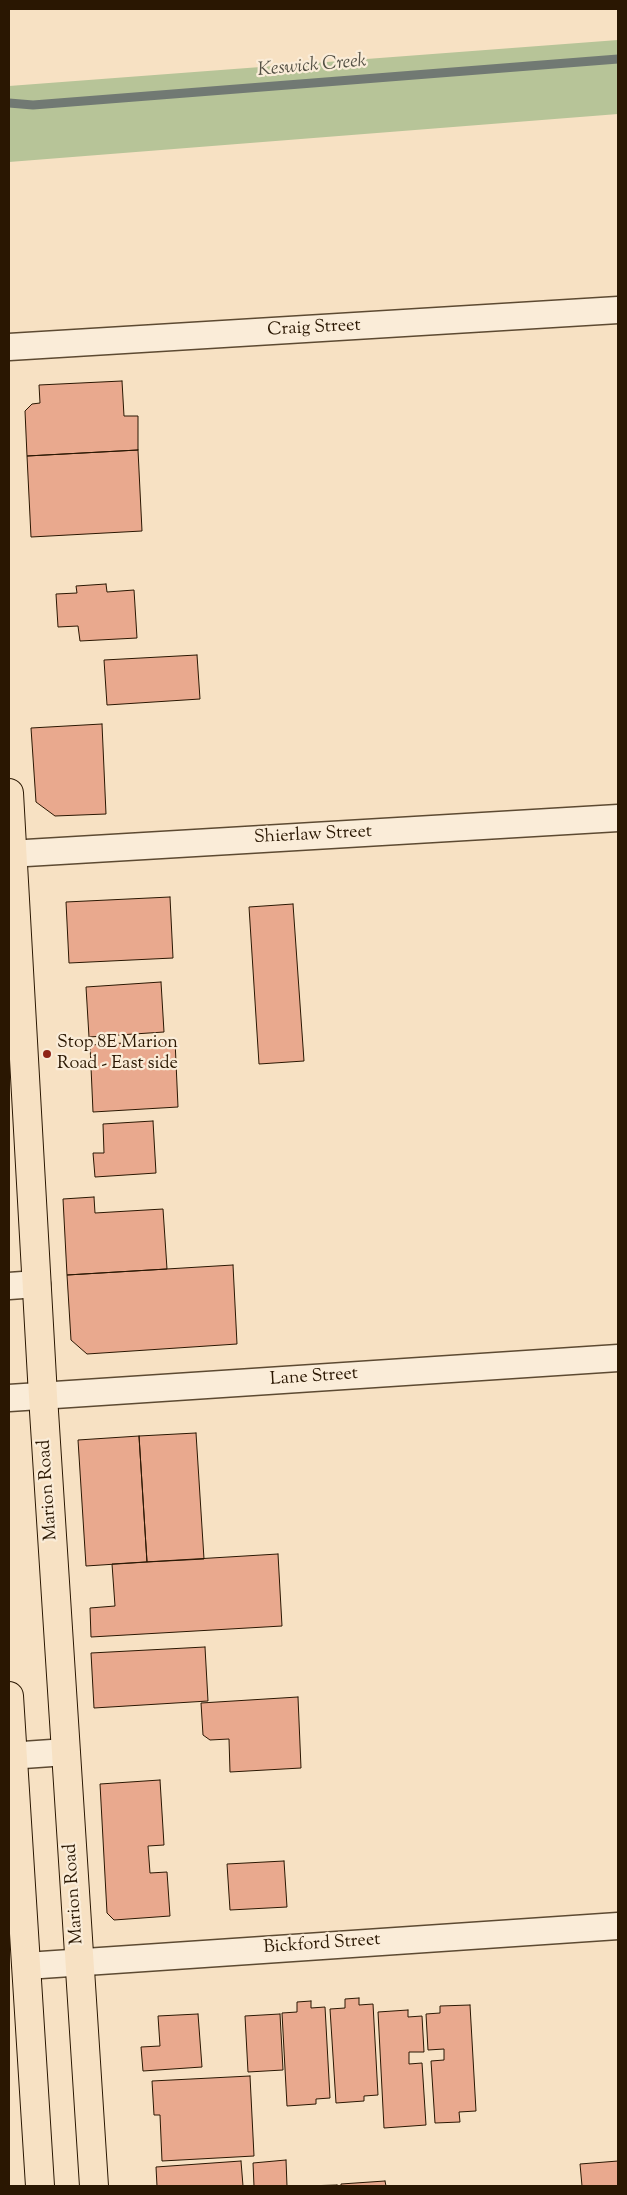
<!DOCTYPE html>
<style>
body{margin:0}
#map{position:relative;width:627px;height:2195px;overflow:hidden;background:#f7e1c3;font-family:"Sorts Mill Goudy",serif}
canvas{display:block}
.frame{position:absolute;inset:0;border:10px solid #2a1702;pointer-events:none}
</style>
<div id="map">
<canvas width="627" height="2195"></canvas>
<div class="frame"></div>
</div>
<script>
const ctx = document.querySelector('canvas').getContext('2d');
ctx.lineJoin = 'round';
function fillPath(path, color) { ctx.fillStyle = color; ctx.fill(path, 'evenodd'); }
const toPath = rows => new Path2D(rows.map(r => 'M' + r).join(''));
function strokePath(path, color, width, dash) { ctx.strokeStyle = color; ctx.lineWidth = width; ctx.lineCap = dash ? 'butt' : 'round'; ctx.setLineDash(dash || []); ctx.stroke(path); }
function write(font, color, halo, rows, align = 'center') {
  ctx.font = font + ' "Sorts Mill Goudy",serif'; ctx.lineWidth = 4.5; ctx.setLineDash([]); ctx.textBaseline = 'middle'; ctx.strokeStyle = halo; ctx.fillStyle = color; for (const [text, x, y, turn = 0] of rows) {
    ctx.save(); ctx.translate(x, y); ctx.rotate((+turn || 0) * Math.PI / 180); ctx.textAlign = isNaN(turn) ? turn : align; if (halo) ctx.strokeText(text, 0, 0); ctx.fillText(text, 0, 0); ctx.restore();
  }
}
fillPath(toPath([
 [618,40,618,114,9,162,9,86]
]), '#b7c498');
strokePath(toPath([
 [9,103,33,105,618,59]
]), '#717973', 9);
const building = toPath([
 [122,381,124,416,138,416,138,450,27,456,25,411,32,404,40,403,39,385,122,381],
 [138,450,142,531,31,537,27,456,138,450],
 [106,584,107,592,134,590,137,638,80,641,78,626,58,627,56,594,77,593,76,586,106,584],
 [197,655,200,699,107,705,104,660,197,655],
 [102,724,106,814,55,816,36,802,31,728,102,724],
 [170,897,173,958,69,963,66,902,170,897],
 [293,904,304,1061,259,1064,249,907,293,904],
 [161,982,164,1032,89,1037,86,987,161,982],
 [175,1040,178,1107,93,1112,90,1045,175,1040],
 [153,1121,156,1173,95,1177,93,1153,104,1153,103,1124,153,1121],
 [94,1197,95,1213,163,1209,167,1269,67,1275,63,1199,94,1197],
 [233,1265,237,1344,87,1354,71,1340,67,1275,233,1265],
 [196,1433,204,1559,147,1562,139,1436,196,1433],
 [139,1436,147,1562,86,1566,78,1440,139,1436],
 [278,1554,282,1626,91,1637,90,1608,115,1606,112,1564,278,1554],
 [205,1647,208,1701,94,1708,91,1653,205,1647],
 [298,1697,301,1768,230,1772,229,1739,210,1740,203,1735,201,1703,298,1697],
 [160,1780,164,1845,148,1846,150,1873,167,1872,170,1916,114,1920,107,1913,100,1784,160,1780],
 [284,1861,287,1907,230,1910,227,1864,284,1861],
 [359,1998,359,2005,373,2004,378,2095,364,2096,364,2101,336,2103,330,2009,345,2008,345,1999,359,1998],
 [311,2001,311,2008,325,2007,330,2098,316,2099,316,2104,287,2106,282,2013,297,2012,297,2002,311,2001],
 [470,2005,476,2111,459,2112,460,2122,435,2123,431,2061,444,2060,444,2049,428,2050,426,2014,440,2013,440,2006,470,2005],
 [408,2010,408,2017,422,2016,424,2052,409,2052,409,2064,422,2063,426,2125,384,2128,378,2012,408,2010],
 [198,2014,202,2067,143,2071,141,2047,160,2046,158,2016,198,2014],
 [280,2014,283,2070,248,2072,245,2016,280,2014],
 [250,2076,254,2156,162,2161,160,2115,154,2115,152,2081,250,2076],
 [286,2160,287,2186,254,2186,253,2163,286,2160],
 [241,2161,243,2186,157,2186,156,2167,241,2161],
 [618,2161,618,2186,582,2186,580,2164,618,2161],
 [385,2181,386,2186,341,2186,341,2184,385,2181],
 [337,2185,337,2186,305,2186,337,2185]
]);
fillPath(building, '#e9a98e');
strokePath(building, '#2a1702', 1);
const minor = toPath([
 [9,347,618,310],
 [9,854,618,818],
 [9,1286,37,1284],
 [9,1398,618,1358],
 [9,1756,66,1752],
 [26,1966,618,1926]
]);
const primary = toPath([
 [9,793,43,1396,94,2186],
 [9,1696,40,2186]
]);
strokePath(minor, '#5d4a32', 29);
strokePath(primary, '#2a1702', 30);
strokePath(minor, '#faecd8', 26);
strokePath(primary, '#f7e1c3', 28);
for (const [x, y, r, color] of [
 [47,1054,5,"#8f2418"]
]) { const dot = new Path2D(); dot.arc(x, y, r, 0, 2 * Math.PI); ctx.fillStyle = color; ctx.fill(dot); strokePath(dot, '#faecd8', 2); }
write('18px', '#2a1702', '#faecd8', [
 ["Craig Street",314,329,-3],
 ["Shierlaw Street",313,836,-3],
 ["Lane Street",314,1378,-4],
 ["Marion Road",49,1490,-94],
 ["Marion Road",75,1894,-94],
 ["Bickford Street",322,1945,-4]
]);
write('18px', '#2a1702', '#faecd8', [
 ["Stop 8E Marion",57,1044],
 ["Road - East side",57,1065]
], 'left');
write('italic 19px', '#545044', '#faecd8', [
 ["Keswick Creek",312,67,-5]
]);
</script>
